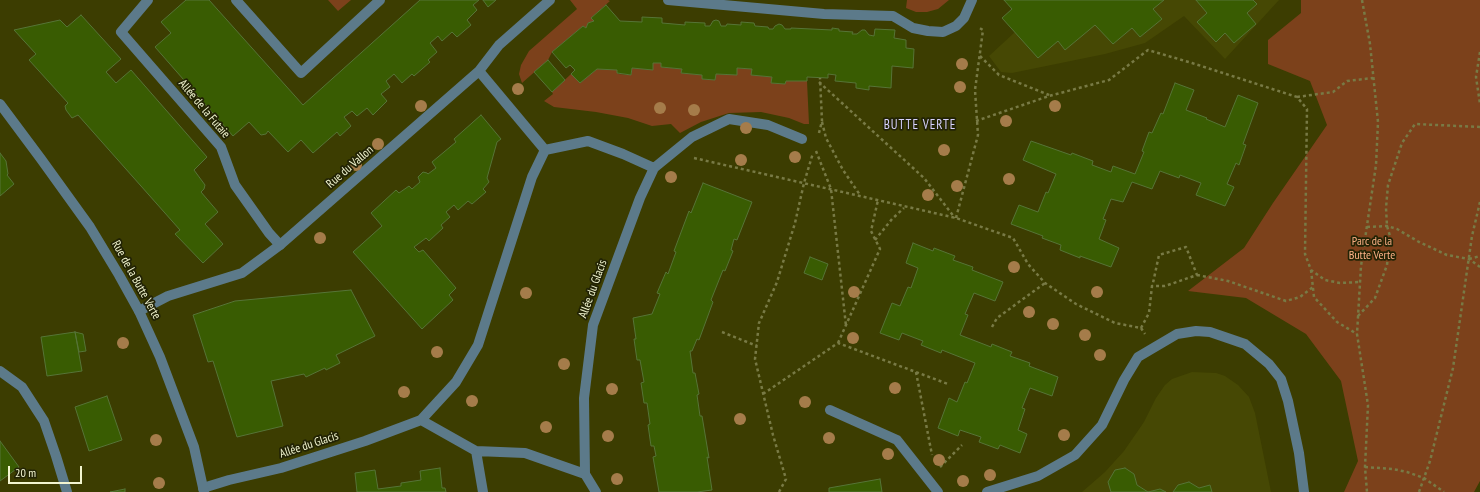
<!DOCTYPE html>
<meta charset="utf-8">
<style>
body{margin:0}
#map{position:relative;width:1480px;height:492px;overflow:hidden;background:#3c3d01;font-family:"PT Sans Narrow",sans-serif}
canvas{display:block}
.scale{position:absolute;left:8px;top:466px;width:74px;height:18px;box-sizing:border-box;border:2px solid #f2f5d0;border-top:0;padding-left:5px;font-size:12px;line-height:14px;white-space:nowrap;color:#f2f5d0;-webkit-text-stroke:3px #222305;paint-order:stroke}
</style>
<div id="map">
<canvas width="1480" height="492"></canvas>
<div class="scale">20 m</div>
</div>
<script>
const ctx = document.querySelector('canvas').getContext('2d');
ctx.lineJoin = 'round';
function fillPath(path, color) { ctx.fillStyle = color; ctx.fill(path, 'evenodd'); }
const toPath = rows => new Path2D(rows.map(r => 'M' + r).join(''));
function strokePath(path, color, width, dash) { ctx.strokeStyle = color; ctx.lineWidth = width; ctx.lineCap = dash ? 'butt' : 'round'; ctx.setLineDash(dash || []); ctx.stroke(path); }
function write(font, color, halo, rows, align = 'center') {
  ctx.font = font + ' "PT Sans Narrow",sans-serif'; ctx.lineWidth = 3.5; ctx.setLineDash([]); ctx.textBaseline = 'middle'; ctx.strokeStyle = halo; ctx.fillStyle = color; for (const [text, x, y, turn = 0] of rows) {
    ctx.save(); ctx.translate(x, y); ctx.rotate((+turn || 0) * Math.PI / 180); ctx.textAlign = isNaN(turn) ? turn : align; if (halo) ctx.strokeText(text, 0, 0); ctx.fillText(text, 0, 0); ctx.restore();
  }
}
fillPath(toPath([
 [1004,0,1279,0,1225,59,1184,16,1145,43,1105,54,1012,73,1001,72,989,56,1015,32,1012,9],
 [1192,372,1216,373,1225,376,1238,385,1249,397,1255,413,1271,492,1082,492,1105,472,1124,451,1144,422,1156,398,1165,385,1172,379]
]), '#464804');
fillPath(toPath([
 [328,0,351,0,338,11],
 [570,0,608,0,610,1,591,18,594,21,588,23,586,28,583,26,552,52,548,60,522,83,519,74,521,65,529,51,577,9],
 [907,0,949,0,938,9,927,12,916,12,906,8],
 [1301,0,1480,0,1480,481,1474,492,1344,492,1358,461,1341,381,1306,334,1246,298,1188,291,1244,248,1273,203,1327,125,1310,81,1268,64,1268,40,1301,13],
 [653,63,661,63,661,67,682,69,681,73,702,75,702,79,715,80,716,74,737,75,737,68,752,69,752,75,772,77,772,83,785,84,786,81,807,81,809,124,804,124,789,118,761,112,729,113,701,122,680,133,671,124,652,126,628,118,596,112,554,107,544,101,553,94,552,92,571,74,580,83,597,69,617,70,618,74,631,75,632,68,653,69]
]), '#7c411b');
const building = toPath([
 [186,0,209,0,303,105,420,0,479,0,473,5,477,10,467,20,471,25,457,37,452,32,442,41,438,36,430,43,437,52,428,60,430,62,414,76,412,74,402,83,394,74,386,81,390,87,381,94,387,101,373,115,367,108,357,116,352,111,344,117,351,126,340,136,337,132,313,153,301,140,288,152,268,131,266,134,261,135,249,122,233,136,155,47,171,33,161,22,186,0],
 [483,0,496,0,488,7,483,0],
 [1004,0,1164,0,1153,9,1162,19,1140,37,1132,28,1113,44,1095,25,1065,50,1058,41,1038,58,1002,18,1012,9,1004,0],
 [1196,0,1253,0,1257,4,1247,13,1256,24,1234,43,1225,33,1216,42,1197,22,1207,13,1196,0],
 [606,5,620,21,642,22,642,17,662,18,662,23,685,25,685,22,705,23,705,26,710,26,713,21,716,20,719,21,721,26,726,26,727,24,741,25,741,22,754,23,755,26,768,27,769,29,773,29,775,26,779,24,782,25,785,29,791,29,791,28,832,30,832,28,839,29,839,31,853,32,852,34,857,34,862,30,865,30,869,35,874,36,875,29,895,30,894,38,906,40,906,48,914,49,913,68,892,66,891,88,869,86,869,90,856,88,856,83,835,81,836,75,828,74,828,78,807,77,807,81,786,81,785,84,771,83,772,77,751,75,752,69,737,68,737,75,716,74,715,80,702,79,702,75,681,73,682,69,661,67,661,63,653,63,653,70,632,68,631,75,617,73,617,70,597,69,580,83,571,74,575,70,570,65,566,68,552,52,583,26,586,28,588,23,594,21,591,18,606,5],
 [81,15,121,59,106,72,116,83,131,70,207,157,194,170,205,185,204,189,201,192,218,212,205,224,223,244,203,263,175,234,180,230,78,115,72,118,66,110,65,106,68,103,29,60,36,54,14,30,60,20,67,27,81,15],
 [548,60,565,80,552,92,534,72,548,60],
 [1175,83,1194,90,1186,110,1207,118,1206,119,1225,127,1238,95,1258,103,1243,144,1246,145,1239,165,1236,163,1227,184,1234,187,1225,206,1196,195,1201,183,1180,175,1179,178,1160,171,1152,189,1132,182,1123,202,1111,199,1103,219,1106,220,1099,239,1119,248,1111,267,1080,256,1080,258,1060,250,1061,245,1042,238,1043,236,1011,224,1019,205,1038,212,1046,192,1048,193,1056,174,1023,160,1031,141,1071,155,1072,153,1093,161,1092,165,1111,172,1113,166,1135,174,1144,152,1142,151,1149,132,1152,133,1161,113,1163,114,1175,83],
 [481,115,501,139,497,142,487,178,489,182,483,189,486,192,472,204,468,201,458,210,454,205,446,212,450,217,441,225,443,228,429,241,426,238,414,247,419,252,423,250,456,288,449,295,453,300,422,329,353,252,382,226,371,213,396,190,399,193,409,186,412,189,420,182,418,177,423,172,427,173,428,174,436,168,432,162,456,142,454,139,481,115],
 [0,153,6,161,8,174,7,175,14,184,0,196,0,153],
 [703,183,752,202,737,240,734,239,731,250,733,251,725,271,723,270,711,300,713,302,699,340,697,339,692,351,690,351,693,373,695,373,699,394,697,395,700,416,702,416,709,458,707,457,712,490,697,492,659,492,653,457,656,456,654,446,651,446,648,425,650,424,647,403,644,403,641,383,644,382,640,360,637,360,634,339,636,339,633,318,652,314,660,294,657,293,666,272,668,274,676,252,674,251,689,211,691,213,703,183],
 [913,243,933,251,934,248,955,256,953,260,973,267,972,270,1003,282,995,301,974,293,965,314,968,315,960,335,991,347,992,344,1012,352,1010,356,1030,363,1029,366,1058,377,1052,396,1030,388,1022,408,1025,409,1018,430,1027,434,1020,453,1000,445,998,449,979,442,981,437,960,430,958,436,938,428,949,398,957,402,965,382,967,383,975,363,942,350,941,353,921,345,923,341,902,333,899,340,880,333,892,303,900,306,908,287,911,288,918,268,906,263,913,243],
 [810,257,828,264,822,280,804,273,810,257],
 [351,290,375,336,336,355,340,363,326,370,325,368,306,377,304,374,271,381,283,426,237,437,213,361,208,362,193,315,235,301,351,290],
 [75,332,82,371,47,376,41,337,75,332],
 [75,332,83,334,86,351,79,352,75,332],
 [107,396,122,440,89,451,75,407,107,396],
 [0,441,19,467,0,481,0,441],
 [440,468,442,488,445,488,446,492,357,492,355,473,375,470,378,489,401,486,401,483,421,480,420,471,440,468],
 [1125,468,1134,474,1137,485,1148,492,1160,489,1166,492,1111,492,1108,482,1115,470,1125,468],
 [880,479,882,492,829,492,829,488,880,479],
 [1189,482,1199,488,1210,485,1212,492,1173,492,1178,485,1189,482],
 [125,489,125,492,110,492,125,489]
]);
fillPath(building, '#395c02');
strokePath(building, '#567437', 1);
strokePath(toPath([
 [1362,0,1370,44,1378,122,1376,165,1361,266,1357,334,1368,405,1365,467,1367,492],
 [1480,52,1476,77,1480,104],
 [980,56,999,75,1049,95],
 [819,82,924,178,955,218],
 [1297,97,1333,92,1347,81,1373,78],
 [976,121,1049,96,1109,80,1148,50,1192,63,1297,97,1307,109,1305,254,1311,270,1325,280,1340,283,1360,282],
 [822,122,826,138,843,170,860,195],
 [819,133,822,121,820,78],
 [816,151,831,189,846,326],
 [694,158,956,218,1013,238,1028,264,1045,283,1076,304,1115,323,1141,328,1145,334],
 [956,218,978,135,975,90,983,30,978,27],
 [1367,227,1387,226,1397,229,1419,242,1447,255,1469,259,1480,267],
 [875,240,892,219,904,208],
 [1469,259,1480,256],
 [1311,270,1314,297,1337,322,1357,334],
 [1197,275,1228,281,1286,301,1300,297,1313,287],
 [1358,316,1375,298,1387,265,1390,236,1387,226,1386,208,1388,185,1402,143,1415,124,1480,127],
 [992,327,997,318,1045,283],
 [1141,328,1149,313,1152,286,1153,283,1159,255,1186,247,1197,275,1165,286,1152,286],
 [722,332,757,346],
 [838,343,880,249,871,231,878,200],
 [916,372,932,455],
 [763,394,838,343,948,384],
 [940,467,962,445],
 [1365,467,1393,469,1407,472,1424,478,1444,492],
 [779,492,786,479,773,435,755,359,759,323,777,282,795,223,804,183,813,153],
 [1419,492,1430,461,1453,368,1472,236,1480,202]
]), '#787a45', 2.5, [3, 3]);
strokePath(toPath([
 [148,0,121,32,221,147,235,185,269,233,280,245],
 [236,0,301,73,380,0]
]), '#5c7a8a', 10);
strokePath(toPath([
 [668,0,824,14,893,16,913,28,928,31,943,32,956,26,964,18,972,0],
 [479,71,545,150],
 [545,150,588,141,623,154,654,168],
 [139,311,168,296,242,273,280,245,479,71,499,45,550,0],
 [0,371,22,387,44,421,56,456,67,492],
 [830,410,897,440,938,492],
 [421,420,476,451,525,453,585,474],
 [476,451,483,492],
 [203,488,229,480,281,468,365,441,421,420,456,382,478,345,532,177,545,150],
 [596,492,585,474,584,398,593,325,640,198,654,168,692,137,729,119,768,125,802,139],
 [987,492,1038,476,1075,455,1102,425,1124,380,1138,357,1177,334,1196,331,1210,332,1245,344,1269,364,1281,379,1288,401,1299,453,1304,492]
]), '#5c7a8a', 10);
strokePath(toPath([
 [0,104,41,159,90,227,119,275,139,311,160,357,194,447,204,492]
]), '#5c7a8a', 10);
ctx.fillStyle = '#a57c4a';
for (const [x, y] of [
 [962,64],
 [960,87],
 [518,89],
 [421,106],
 [1055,106],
 [660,108],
 [694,110],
 [1006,121],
 [746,128],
 [378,144],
 [944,150],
 [795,157],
 [741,160],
 [356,165],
 [671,177],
 [1009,179],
 [957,186],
 [928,195],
 [320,238],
 [1014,267],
 [854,292],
 [1097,292],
 [526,293],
 [1029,312],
 [1053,324],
 [1085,335],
 [853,338],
 [123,343],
 [437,352],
 [1100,355],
 [564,364],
 [895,388],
 [612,389],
 [404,392],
 [472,401],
 [805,402],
 [740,419],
 [546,427],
 [1064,435],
 [608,436],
 [829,438],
 [156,440],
 [888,454],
 [939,460],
 [990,475],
 [617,479],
 [963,481],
 [159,483]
]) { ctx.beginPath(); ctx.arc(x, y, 6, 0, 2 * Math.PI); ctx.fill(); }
write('12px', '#f2f5d0', '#222305', [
 ["Allée de la Futaie",204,109,50],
 ["Rue du Vallon",350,167,-41],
 ["Rue de la Butte Verte",136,280,61],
 ["Allée du Glacis",593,289,-70],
 ["Allée du Glacis",309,445,-18]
]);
write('12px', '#fbb085', '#222305', [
 ["Parc de la",1372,242],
 ["Butte Verte",1372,256]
]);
ctx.letterSpacing = '1px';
write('13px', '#d7d2fd', '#222305', [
 ["BUTTE VERTE",920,125]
]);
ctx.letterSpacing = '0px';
</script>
